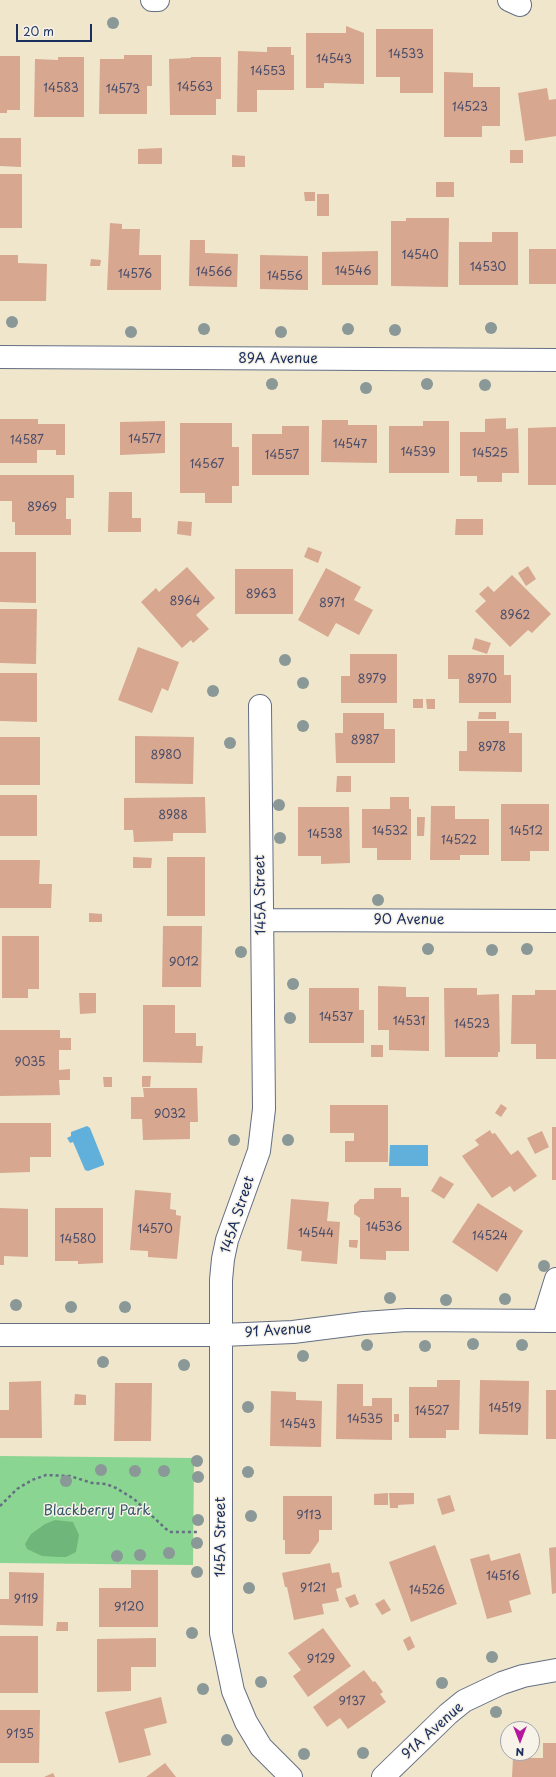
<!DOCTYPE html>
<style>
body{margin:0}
#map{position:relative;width:556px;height:1777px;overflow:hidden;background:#efe6cc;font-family:"Playpen Sans",sans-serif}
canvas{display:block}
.north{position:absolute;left:500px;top:1721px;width:40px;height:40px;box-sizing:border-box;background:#f7f3e8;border:1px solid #9fa5b1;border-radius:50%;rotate:180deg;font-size:11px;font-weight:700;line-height:16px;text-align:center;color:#1b2f5e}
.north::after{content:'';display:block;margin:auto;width:14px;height:18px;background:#b5179e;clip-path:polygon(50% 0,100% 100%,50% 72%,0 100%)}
.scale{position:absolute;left:16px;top:24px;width:76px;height:18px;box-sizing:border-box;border:2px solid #1b2f5e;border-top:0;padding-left:5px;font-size:12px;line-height:14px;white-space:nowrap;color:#1b2f5e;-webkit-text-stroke:3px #f7f3e8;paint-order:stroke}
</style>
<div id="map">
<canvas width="556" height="1777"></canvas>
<div class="north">N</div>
<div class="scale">20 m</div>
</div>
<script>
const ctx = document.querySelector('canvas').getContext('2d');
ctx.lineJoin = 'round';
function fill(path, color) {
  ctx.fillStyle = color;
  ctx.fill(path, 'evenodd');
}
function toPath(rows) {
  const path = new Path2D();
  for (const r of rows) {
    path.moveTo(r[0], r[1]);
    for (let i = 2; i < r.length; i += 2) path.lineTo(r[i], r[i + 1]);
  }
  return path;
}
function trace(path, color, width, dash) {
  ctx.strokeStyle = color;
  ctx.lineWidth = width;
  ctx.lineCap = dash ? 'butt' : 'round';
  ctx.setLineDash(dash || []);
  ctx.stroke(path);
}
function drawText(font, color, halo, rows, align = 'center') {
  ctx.font = font + ' "Playpen Sans",sans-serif';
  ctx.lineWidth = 3;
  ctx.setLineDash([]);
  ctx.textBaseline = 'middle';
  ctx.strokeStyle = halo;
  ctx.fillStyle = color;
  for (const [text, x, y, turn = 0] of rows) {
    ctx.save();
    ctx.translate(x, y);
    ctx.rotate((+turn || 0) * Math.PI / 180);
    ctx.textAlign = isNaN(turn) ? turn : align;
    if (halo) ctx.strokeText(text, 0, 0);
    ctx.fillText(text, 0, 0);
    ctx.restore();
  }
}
fill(toPath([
 [0,1456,194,1458,193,1565,0,1563]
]), '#8ad591');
fill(toPath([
 [55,1520,73,1522,79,1535,76,1552,66,1557,59,1557,42,1556,27,1549,25,1544,31,1534,45,1524]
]), '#6fb67b');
fill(toPath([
 [87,1126,90,1128,104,1163,104,1165,88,1171,85,1170,73,1142,70,1143,67,1138,71,1136,71,1132],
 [390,1145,428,1145,428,1166,389,1166]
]), '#61b0db');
fill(toPath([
 [346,26,364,33,364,84,324,83,324,88,306,88,306,33,346,33],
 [376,29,433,29,433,93,400,93,400,77,376,77],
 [267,47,291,47,291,55,294,55,294,90,257,90,257,112,237,112,238,51,267,52],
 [124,55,152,55,152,86,147,86,147,114,99,114,100,59,124,59],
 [0,56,20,56,20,110,7,110,7,113,0,113],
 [58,57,84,57,84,117,34,117,35,59,58,60],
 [191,57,221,57,221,99,216,99,216,115,170,115,169,59,191,58],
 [444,72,473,73,473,87,500,87,500,126,482,126,482,137,444,137],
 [547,88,549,100,556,99,556,136,525,141,518,93],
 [0,138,21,138,21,167,0,166],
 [162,148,162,164,138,164,138,149],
 [510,150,523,150,523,163,510,163],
 [232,155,245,156,245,167,232,167],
 [0,174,22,174,22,228,0,228],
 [436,182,454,182,454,197,436,197],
 [304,192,315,192,315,201,305,201],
 [317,194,329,194,329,216,317,216],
 [406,218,449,218,448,287,391,286,391,221,406,221],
 [110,223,122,224,122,229,140,229,139,255,161,255,161,290,107,290],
 [492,232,518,232,518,285,459,285,459,242,492,242],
 [190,240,205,240,205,253,238,254,237,287,189,286],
 [529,249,556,249,556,284,529,284],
 [378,251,378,285,322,285,322,252],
 [0,255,18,255,18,263,47,264,46,301,0,301],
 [260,255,308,256,308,290,260,289],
 [91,259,101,260,100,266,90,266],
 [506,418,506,429,518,428,519,473,502,473,502,482,477,482,477,476,460,476,460,432,485,432,485,419],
 [0,419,38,419,38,424,65,424,65,455,56,455,56,450,37,450,37,463,0,463],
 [322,420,348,420,348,425,377,425,377,463,321,462],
 [165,421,165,453,120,455,120,422],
 [423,421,449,421,449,473,389,473,389,426,423,426],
 [180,423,232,423,232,447,239,447,239,486,232,486,232,503,205,503,205,493,180,493],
 [282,426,309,426,309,475,252,475,252,434,282,434],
 [556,427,556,485,528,485,528,428],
 [0,475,74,475,74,498,66,498,66,519,71,519,71,535,15,535,15,522,12,522,12,501,0,501],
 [109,492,132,492,132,518,141,518,141,532,108,532],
 [456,519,483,519,483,535,455,535],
 [178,521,192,522,191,536,177,534],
 [308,547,322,552,318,563,304,557],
 [0,552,36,552,36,603,0,602],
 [528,566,536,579,526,586,518,573],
 [187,567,215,598,196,615,209,629,193,643,191,640,182,648,141,602,156,588,159,592],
 [326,568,361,587,354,600,373,610,359,635,336,623,328,637,298,620],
 [235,569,293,569,293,614,235,614],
 [512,575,551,614,532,633,528,630,510,647,475,611,486,601,479,594,488,586,494,592],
 [0,609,37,609,36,664,0,663],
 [475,638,491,643,487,654,472,649],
 [138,647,179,662,168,691,162,688,152,713,118,700],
 [350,654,397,654,397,703,341,703,341,676,350,676],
 [448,655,504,655,504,675,511,675,511,703,459,703,459,679,448,679],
 [0,673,37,673,37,722,0,721],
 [413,699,423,699,423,708,413,708],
 [426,699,435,699,435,709,427,709],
 [479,712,496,712,496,719,478,719],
 [343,713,384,713,384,729,395,729,395,763,336,763,335,733,343,733],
 [467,721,509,721,509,733,522,733,522,772,459,771,459,751,467,751],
 [135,736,194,737,193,784,135,783],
 [0,737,40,737,40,785,0,785],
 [337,776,351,776,351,792,336,792],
 [0,795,37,795,37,836,0,836],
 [205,797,206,833,173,833,173,841,134,842,133,830,124,830,124,798],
 [390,797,409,797,409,809,411,809,411,860,377,860,377,848,362,848,362,809,390,809],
 [501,804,549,804,549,851,530,851,530,861,501,861],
 [431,806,455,806,455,819,489,819,489,855,460,855,460,860,430,860],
 [298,807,349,807,350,863,321,864,321,856,298,856],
 [417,817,425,817,424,836,417,836],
 [133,857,152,858,151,868,133,868],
 [167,857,205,857,205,916,167,916],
 [0,860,40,860,39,884,52,884,51,908,0,908],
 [89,913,102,914,102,922,89,922],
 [163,926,202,926,201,987,162,987],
 [2,936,39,936,39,989,28,989,28,998,2,998],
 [378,986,406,987,406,997,429,997,429,1051,389,1050,389,1030,378,1030],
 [309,988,359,988,359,1010,364,1010,364,1043,309,1043],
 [444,988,477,988,477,995,499,994,500,1052,498,1052,498,1057,445,1057],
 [535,990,556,990,556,1059,536,1059,536,1044,511,1044,512,995,535,995],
 [79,993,96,993,96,1013,80,1014],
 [143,1005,175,1005,175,1033,196,1033,196,1046,203,1046,202,1063,143,1062],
 [0,1030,60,1030,60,1038,71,1038,71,1050,59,1050,59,1070,70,1069,70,1080,59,1080,60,1095,0,1096],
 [371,1045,383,1045,383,1057,371,1057],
 [142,1076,151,1076,150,1087,142,1087],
 [103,1077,112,1077,112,1087,104,1087],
 [143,1088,197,1088,198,1122,190,1122,190,1139,143,1140,142,1119,131,1119,131,1097,144,1097],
 [501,1104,507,1108,501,1117,495,1113],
 [330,1105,388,1105,388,1162,345,1162,345,1141,354,1141,354,1133,330,1133],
 [0,1123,51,1123,51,1157,30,1157,30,1172,0,1173],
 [552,1127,556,1127,556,1180,552,1180],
 [490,1130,492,1134,495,1133,511,1155,518,1150,537,1176,514,1192,510,1186,492,1198,462,1156,479,1145,475,1140],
 [542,1131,549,1147,535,1154,527,1138],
 [440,1176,454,1184,444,1199,431,1191],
 [374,1188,401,1188,401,1197,409,1197,409,1251,386,1251,386,1260,360,1259,360,1218,354,1214,354,1205,360,1199,374,1199],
 [135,1190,171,1193,170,1209,176,1210,176,1215,181,1216,177,1259,148,1257,148,1251,130,1250],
 [291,1199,329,1202,327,1221,340,1222,337,1264,301,1261,302,1251,287,1249],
 [478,1203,523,1231,497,1272,452,1242],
 [0,1208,28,1209,28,1257,4,1256,4,1265,0,1265],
 [55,1208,103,1208,103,1263,78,1264,78,1261,55,1261],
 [349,1240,358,1240,357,1248,349,1247],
 [437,1380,460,1380,459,1430,446,1430,446,1438,409,1438,409,1387,437,1387],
 [480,1380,529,1381,528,1435,479,1434],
 [41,1381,42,1438,0,1438,0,1410,9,1410,9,1382],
 [115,1383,152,1383,151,1441,114,1441],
 [337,1384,363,1384,363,1406,372,1406,372,1398,392,1398,392,1440,336,1439],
 [546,1390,556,1390,556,1439,546,1439],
 [271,1391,296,1392,296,1400,322,1401,321,1447,270,1446],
 [75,1394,86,1395,86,1405,74,1405],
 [394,1414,399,1414,399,1422,394,1422],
 [388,1493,388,1505,374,1505,374,1494],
 [389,1493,414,1493,414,1504,398,1505,398,1508,390,1508],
 [450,1495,455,1511,442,1515,437,1499],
 [283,1496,332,1496,332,1530,319,1530,319,1541,310,1554,285,1554,285,1540,283,1540],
 [435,1545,457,1604,411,1622,389,1562],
 [556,1547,556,1593,552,1594,549,1548],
 [520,1553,531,1594,509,1601,512,1612,487,1619,470,1559,489,1554,491,1561],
 [330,1563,332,1573,339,1572,342,1587,336,1589,339,1601,322,1604,324,1614,294,1620,287,1587,285,1587,282,1573],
 [131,1570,158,1570,158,1627,99,1627,99,1588,131,1588],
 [9,1572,44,1573,43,1626,0,1625,0,1599,9,1599],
 [355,1594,359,1604,350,1608,345,1598],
 [384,1599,391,1610,382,1615,375,1604],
 [57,1622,68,1622,68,1631,56,1631],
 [323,1628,351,1666,308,1697,293,1676,301,1670,288,1653],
 [0,1636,38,1636,38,1693,0,1693],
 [410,1636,415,1647,408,1651,403,1640],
 [156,1638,156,1667,131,1667,131,1691,97,1692,97,1639],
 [364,1670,373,1682,375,1681,383,1692,380,1694,386,1702,348,1729,340,1718,327,1727,313,1707],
 [161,1697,167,1723,144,1729,151,1755,119,1763,105,1712],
 [0,1710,40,1710,39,1763,0,1763],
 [543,1743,556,1743,556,1777,512,1777,513,1758,543,1758],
 [165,1763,176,1777,146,1777],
 [53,1773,55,1777,44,1777]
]), '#d7a78f');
const minor = toPath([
 [152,0,158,0],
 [509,0,520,5],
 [0,357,556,360],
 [260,706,264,1109,259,1151,227,1240,223,1259,221,1280,221,1633,233,1691,246,1722,261,1747,291,1777],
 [262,920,556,921],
 [543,1321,556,1279],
 [0,1335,222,1335,293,1332,364,1323,407,1320,556,1321],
 [383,1777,448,1714,464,1701,502,1683,523,1676,556,1670]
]);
trace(minor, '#656f84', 24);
trace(toPath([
 [0,1506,17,1489,32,1480,46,1475,70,1476,92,1483,106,1484,116,1488,134,1499,166,1529,171,1532,198,1532]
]), '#656f84', 2.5, [3, 3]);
trace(minor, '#fff', 22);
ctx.fillStyle = '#8a9897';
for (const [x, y] of [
 [113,23],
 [12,322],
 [491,328],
 [204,329],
 [348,329],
 [395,330],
 [131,332],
 [281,332],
 [272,384],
 [427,384],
 [485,385],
 [366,388],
 [285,660],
 [303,683],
 [213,691],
 [303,726],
 [230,743],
 [279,805],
 [280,838],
 [378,900],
 [428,949],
 [527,949],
 [492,950],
 [241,952],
 [293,984],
 [290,1018],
 [234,1140],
 [288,1140],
 [544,1266],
 [390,1298],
 [505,1299],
 [446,1300],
 [16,1305],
 [71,1307],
 [125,1307],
 [473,1344],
 [367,1345],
 [522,1345],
 [425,1346],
 [303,1356],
 [103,1362],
 [184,1365],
 [248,1407],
 [197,1461],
 [101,1470],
 [135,1471],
 [164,1471],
 [248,1472],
 [198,1477],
 [66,1481],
 [251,1516],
 [198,1520],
 [197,1543],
 [169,1553],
 [140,1555],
 [117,1556],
 [197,1572],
 [249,1588],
 [192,1633],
 [492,1657],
 [261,1682],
 [442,1683],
 [203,1689],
 [496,1712],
 [227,1740],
 [363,1753],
 [304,1754]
]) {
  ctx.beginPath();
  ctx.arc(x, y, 6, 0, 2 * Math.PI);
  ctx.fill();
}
drawText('12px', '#4a4d6a', null, [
 ["14533",406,55],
 ["14543",334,60],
 ["14553",268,72],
 ["14563",195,88],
 ["14583",61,89],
 ["14573",123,90],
 ["14523",470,108],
 ["14540",420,256],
 ["14530",488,268],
 ["14546",353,272],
 ["14566",214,273],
 ["14576",135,275],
 ["14556",285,277],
 ["14577",145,440],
 ["14587",27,441],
 ["14547",350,445],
 ["14539",418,453],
 ["14525",490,454],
 ["14557",282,456],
 ["14567",207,465],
 ["8969",42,508],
 ["8963",261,595],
 ["8964",185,602],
 ["8971",332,604],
 ["8962",515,616],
 ["8979",372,680],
 ["8970",482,680],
 ["8987",365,741],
 ["8978",492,748],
 ["8980",166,756],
 ["8988",173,816],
 ["14532",390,832],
 ["14512",526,832],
 ["14538",325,835],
 ["14522",459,841],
 ["9012",184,963],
 ["14537",336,1018],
 ["14531",409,1022],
 ["14523",472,1025],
 ["9035",30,1063],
 ["9032",170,1115],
 ["14536",384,1228],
 ["14570",155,1230],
 ["14544",316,1234],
 ["14524",490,1237],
 ["14580",78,1240],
 ["14519",505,1409],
 ["14527",432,1412],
 ["14535",365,1420],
 ["14543",298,1425],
 ["9113",309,1516],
 ["14516",503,1577],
 ["9121",313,1589],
 ["14526",427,1591],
 ["9119",26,1600],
 ["9120",129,1608],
 ["9129",321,1660],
 ["9137",352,1702],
 ["9135",20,1735]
]);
drawText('14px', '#1b2f5e', '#f7f3e8', [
 ["89A Avenue",278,359],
 ["145A Street",261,895,-91],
 ["90 Avenue",409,920],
 ["145A Street",238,1215,-72],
 ["91 Avenue",278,1331,-4],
 ["145A Street",221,1537,-90],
 ["91A Avenue",433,1731,-42]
]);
drawText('14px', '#37586b', '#f7f3e8', [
 ["Blackberry Park",97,1511]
]);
</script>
